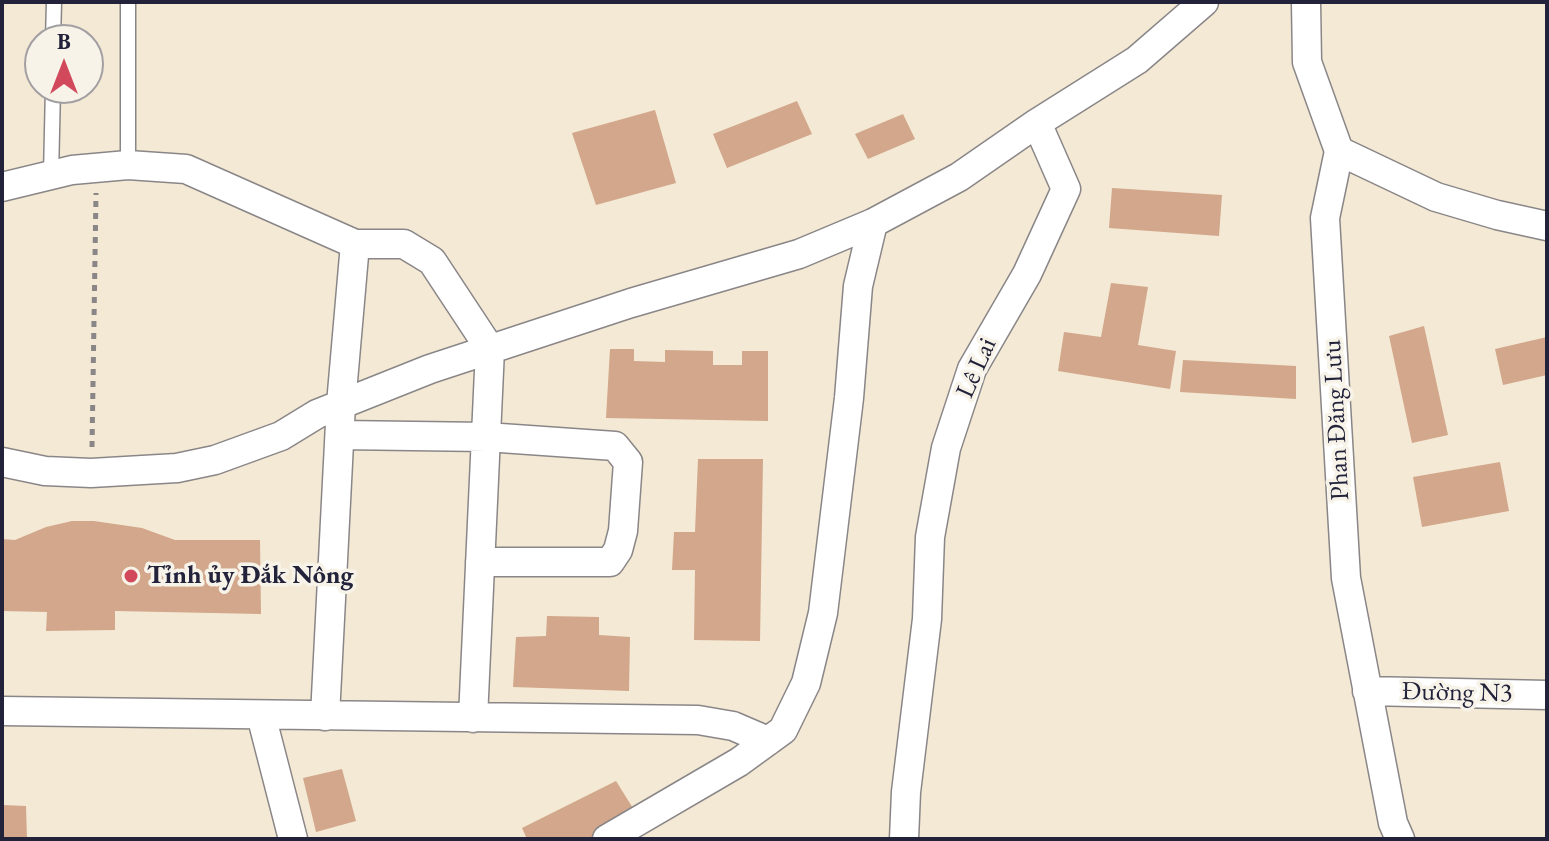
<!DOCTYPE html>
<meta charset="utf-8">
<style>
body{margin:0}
#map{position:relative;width:1549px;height:841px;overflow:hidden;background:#f3e9d4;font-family:"EB Garamond",serif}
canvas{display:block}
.frame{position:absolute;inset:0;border:4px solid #22223b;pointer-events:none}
.north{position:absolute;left:24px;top:24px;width:80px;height:80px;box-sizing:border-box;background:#f7f3e8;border:2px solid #a29fa3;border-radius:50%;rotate:0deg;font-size:22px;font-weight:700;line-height:32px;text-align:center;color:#22223b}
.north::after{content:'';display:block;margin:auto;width:28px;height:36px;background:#d1495b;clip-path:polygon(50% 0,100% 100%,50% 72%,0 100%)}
</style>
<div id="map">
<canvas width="1549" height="841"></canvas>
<div class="frame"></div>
<div class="north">B</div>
</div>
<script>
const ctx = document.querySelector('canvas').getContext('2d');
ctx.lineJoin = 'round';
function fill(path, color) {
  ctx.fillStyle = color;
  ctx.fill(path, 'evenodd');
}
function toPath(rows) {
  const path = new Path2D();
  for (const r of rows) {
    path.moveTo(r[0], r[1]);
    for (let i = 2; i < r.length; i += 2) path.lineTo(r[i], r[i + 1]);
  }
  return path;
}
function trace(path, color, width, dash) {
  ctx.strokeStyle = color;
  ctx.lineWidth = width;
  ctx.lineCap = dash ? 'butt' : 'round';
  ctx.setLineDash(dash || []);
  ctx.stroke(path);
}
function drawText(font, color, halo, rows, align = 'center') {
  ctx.font = font + ' "EB Garamond",serif';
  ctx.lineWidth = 7;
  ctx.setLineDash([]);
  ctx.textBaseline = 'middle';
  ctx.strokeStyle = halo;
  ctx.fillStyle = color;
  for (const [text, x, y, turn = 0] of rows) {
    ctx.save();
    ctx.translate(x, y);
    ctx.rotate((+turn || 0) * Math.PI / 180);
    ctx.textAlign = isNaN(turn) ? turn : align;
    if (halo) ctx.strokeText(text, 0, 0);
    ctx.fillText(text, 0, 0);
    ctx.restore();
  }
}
fill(toPath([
 [797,101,812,134,727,168,713,134],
 [655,110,676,183,596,205,572,133],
 [903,114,915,139,868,159,855,134],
 [1112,188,1222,195,1219,236,1109,228],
 [1111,283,1148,287,1138,345,1176,351,1170,389,1058,371,1064,332,1101,337],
 [1424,326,1448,435,1412,443,1389,336],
 [1547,337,1547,375,1503,385,1495,349],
 [610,349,634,349,634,361,665,362,665,350,713,351,713,365,742,365,742,351,768,351,768,421,606,418],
 [1183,360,1296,366,1296,399,1180,392],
 [698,459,763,459,760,641,694,640,695,570,672,570,674,532,695,532],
 [1500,462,1509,511,1422,527,1413,477],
 [72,521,94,521,142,528,175,540,260,540,261,614,115,611,115,630,46,631,47,612,2,611,2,539,15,540,46,527],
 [547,616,599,617,599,635,630,637,629,691,513,687,516,637,546,636],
 [342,769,356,821,316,832,303,778],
 [616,781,636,813,588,839,527,839,522,828],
 [2,805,26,806,27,839,2,839]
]), '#d2a78b');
const lane = toPath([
 [53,40,54,2],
 [128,165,128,2],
 [51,175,53,88]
]);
const street = toPath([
 [1306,2,1307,62,1339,151,1325,218,1346,578,1393,823,1400,839],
 [1339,151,1436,197,1497,215,1547,226],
 [2,187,72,170,128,165,186,169,355,244,404,244,432,261,490,349,473,718],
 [340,435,486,437,615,446,628,462,623,531,618,550,610,562,480,562],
 [2,462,45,471,91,473,177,468,215,460,281,436,317,414,430,369,631,303,799,254,873,223,959,177,1037,123],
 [1367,691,1547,695],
 [2,711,698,720,733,726,768,741],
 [261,715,293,839],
 [325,716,341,404,355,244],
 [607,839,739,762,783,730,806,683,823,613,849,398,858,286,873,223],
 [904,839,906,792,927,619,930,537,946,448,972,369,1027,274,1066,189,1037,123,1137,60,1204,2]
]);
trace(lane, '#8a8688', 17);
trace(street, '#8a8688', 31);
trace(toPath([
 [92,447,96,193]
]), '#8a8688', 5, [6, 6]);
trace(lane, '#fff', 14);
trace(street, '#fff', 28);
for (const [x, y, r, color] of [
 [131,576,8,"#d1495b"]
]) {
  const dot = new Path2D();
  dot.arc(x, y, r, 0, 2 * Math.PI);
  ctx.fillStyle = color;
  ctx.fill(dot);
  trace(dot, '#f7f3e8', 3);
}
drawText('26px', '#22223b', '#f7f3e8', [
 ["Lê Lai",977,368,-66],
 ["Phan Đăng Lưu",1337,420,-93],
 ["Đường N3",1457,693,1]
]);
drawText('bold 26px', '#22223b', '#f7f3e8', [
 ["Tỉnh ủy Đắk Nông",147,576]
], 'left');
</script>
